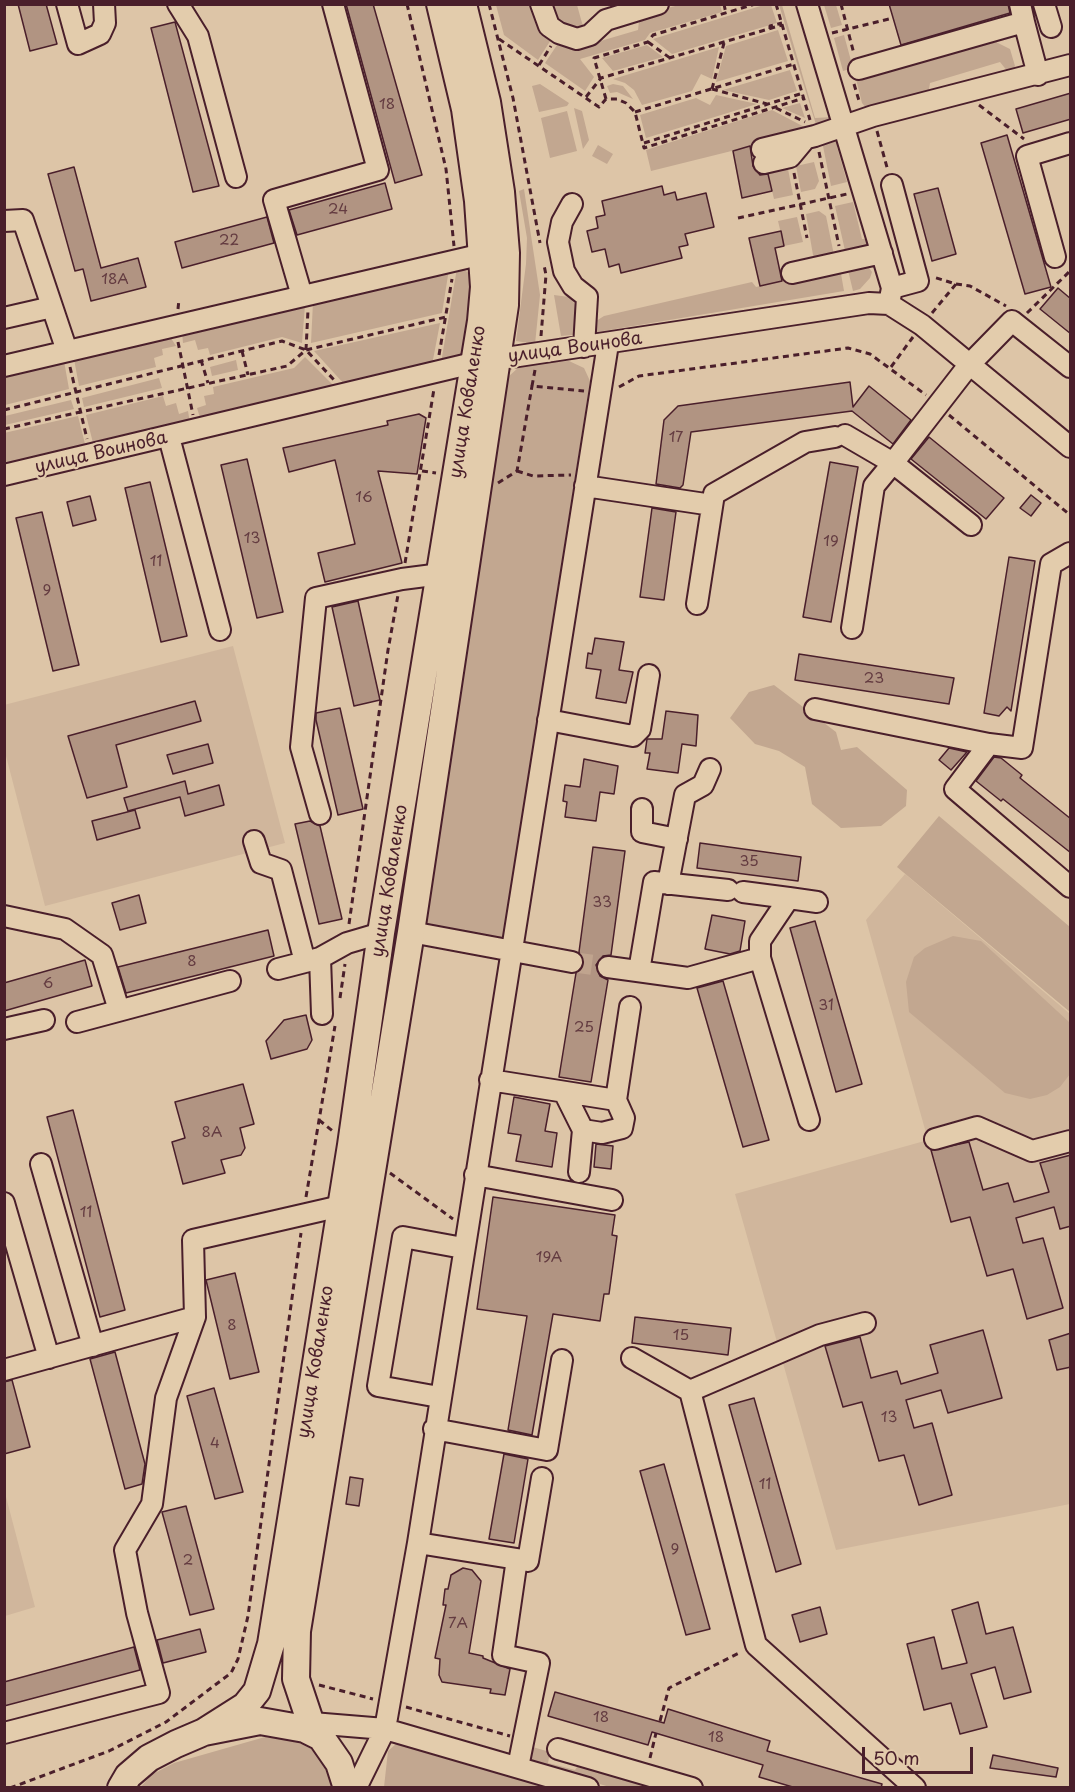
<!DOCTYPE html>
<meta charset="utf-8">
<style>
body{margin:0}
#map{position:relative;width:1075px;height:1792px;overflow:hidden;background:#ddc5a7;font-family:"Playpen Sans",sans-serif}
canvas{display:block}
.frame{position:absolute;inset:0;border:6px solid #4a1f2b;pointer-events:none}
.scale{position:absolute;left:862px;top:1747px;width:111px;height:27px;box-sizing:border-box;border:3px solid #4a1f2b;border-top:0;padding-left:8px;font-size:18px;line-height:21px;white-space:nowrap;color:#4a1f2b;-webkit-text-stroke:4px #e3ccac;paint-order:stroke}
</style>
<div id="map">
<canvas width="1075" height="1792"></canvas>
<div class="frame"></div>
<div class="scale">50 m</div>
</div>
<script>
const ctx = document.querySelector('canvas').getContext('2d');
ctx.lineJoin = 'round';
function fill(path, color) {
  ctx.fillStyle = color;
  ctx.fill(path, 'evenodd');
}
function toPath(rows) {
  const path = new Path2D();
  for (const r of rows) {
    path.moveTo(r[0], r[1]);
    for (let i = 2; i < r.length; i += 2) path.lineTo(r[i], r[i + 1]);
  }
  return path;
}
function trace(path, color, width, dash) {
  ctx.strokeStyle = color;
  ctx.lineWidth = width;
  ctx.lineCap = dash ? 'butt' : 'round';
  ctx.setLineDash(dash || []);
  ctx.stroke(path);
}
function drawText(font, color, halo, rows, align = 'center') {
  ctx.font = font + ' "Playpen Sans",sans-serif';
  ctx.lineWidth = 4.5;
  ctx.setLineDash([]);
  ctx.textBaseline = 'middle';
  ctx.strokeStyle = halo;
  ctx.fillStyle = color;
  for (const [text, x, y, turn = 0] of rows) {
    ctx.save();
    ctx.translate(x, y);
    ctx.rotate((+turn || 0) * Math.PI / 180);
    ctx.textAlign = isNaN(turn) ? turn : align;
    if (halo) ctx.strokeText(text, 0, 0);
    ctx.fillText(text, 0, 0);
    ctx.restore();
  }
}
fill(toPath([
 [233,646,285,843,45,906,5,752,4,705],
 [905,874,1070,1014,1070,1504,836,1550,735,1194,928,1140,866,920],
 [5,1493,35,1607,5,1616,4,1616]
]), '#d0b69c');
fill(toPath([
 [767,4,771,5,777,23,672,54,653,39],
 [496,5,537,5,554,35,538,60,504,35],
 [546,5,577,5,584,30,564,31],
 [679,5,720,5,722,12,650,33,645,40,580,59,594,77,585,91,545,63,561,39,580,47,638,30,639,21,645,14],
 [779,5,782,5,815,118,833,117,834,122,818,131],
 [824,5,836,5,842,25,831,28],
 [778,30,788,61,716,82,726,46],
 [844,35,853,68,843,71,834,38],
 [996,42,1010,49,1015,66,1013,70,1008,72,1000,62,930,83,928,95,868,110,862,103,856,79],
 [647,45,663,57,613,71,602,58],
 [719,47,712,79,701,74,692,91,642,105,634,90,625,83,613,79],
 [790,70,797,91,769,100,723,90],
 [540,84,569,103,567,106,539,112,532,86],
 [613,84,623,86,633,99,617,92,610,93,607,86],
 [716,95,757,104,646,138,640,115,696,98,710,105],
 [800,103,805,118,782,108],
 [574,108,582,111,589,140,583,149],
 [772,110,812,131,651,171,646,150],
 [567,111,577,151,550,158,541,118],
 [837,138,843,142,837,147,847,182,831,186,822,141],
 [598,145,613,154,607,164,592,156],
 [814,162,819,181,815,189,801,192,796,166],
 [788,169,793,195,774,199,768,174],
 [524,189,540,295,535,344,516,341,526,264,527,238,519,191],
 [853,202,862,239,868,239,870,245,869,248,846,255,835,206],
 [819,211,826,216,835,260,816,259,813,255,806,214],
 [797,217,803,242,784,246,778,221],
 [867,265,872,272,870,278,860,289,853,291,847,266],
 [457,268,463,269,473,276,466,349,456,359,441,363],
 [840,268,844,291,591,333,593,323,604,316,752,282,756,287],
 [449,269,442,313,311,343,313,302],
 [554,295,569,297,575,304,582,334,561,336],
 [305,305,302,343,282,337,210,355,208,348,198,350,195,340,183,343,182,332],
 [440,323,432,365,345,385,314,351],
 [169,335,176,346,162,349,163,355,154,358,156,367,79,386,74,359],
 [305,357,336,388,201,421,197,408,206,405,204,396,214,394,213,387,294,368],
 [236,360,238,370,212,376,210,367],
 [64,361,69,389,5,405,4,375],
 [569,361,584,368,590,381,503,939,498,941,427,929,424,925,508,377,519,367,531,363],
 [159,378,162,388,84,407,82,398],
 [163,396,166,406,176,403,179,414,188,411,190,423,94,447,86,415],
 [71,400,74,409,5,425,5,416],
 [78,416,86,448,5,468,4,433],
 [774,685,836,732,841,750,857,747,907,790,906,806,881,826,841,828,812,804,805,767,779,751,755,744,730,718,749,692],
 [939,816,1070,927,1070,1012,897,867],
 [953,936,981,941,1069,1022,1070,1074,1060,1087,1047,1095,1030,1099,1005,1093,909,1012,906,982,914,957,925,948],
 [265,1737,300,1742,310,1748,321,1759,333,1787,140,1788,151,1775,174,1763],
 [396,1744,544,1787,384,1787,388,1751],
 [529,1746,550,1752,548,1763,575,1770,577,1767,591,1766,670,1787,610,1787,533,1765,529,1761]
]), '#c2a790');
const building = toPath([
 [18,4,46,4,57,44,30,51,18,4],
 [346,4,373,4,422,175,395,183,346,4],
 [889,4,1008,4,1010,13,901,45,889,4],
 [175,22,219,186,193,192,151,28,175,22],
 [1071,93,1071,119,1023,133,1016,109,1071,93],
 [1007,135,1051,287,1025,294,981,143,1007,135],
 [750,146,753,166,760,175,768,174,772,191,742,198,733,151,750,146],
 [74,167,101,268,138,258,146,287,91,301,83,269,75,271,48,174,74,167],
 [385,183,392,209,297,235,289,210,385,183],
 [662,186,664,195,675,192,677,200,706,193,714,227,685,234,688,245,679,247,682,258,621,273,619,264,609,267,605,249,592,252,587,231,598,228,596,217,605,215,602,201,662,186],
 [938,188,956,254,932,261,914,194,938,188],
 [267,217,274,243,182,268,175,242,267,217],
 [781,231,784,246,775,248,782,281,760,286,749,238,781,231],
 [1058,288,1071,299,1071,334,1040,309,1058,288],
 [850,382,853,407,869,386,911,420,893,444,852,411,691,432,683,485,680,488,656,484,664,420,678,406,850,382],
 [419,414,426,418,417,474,378,471,402,563,325,582,318,553,355,544,335,460,289,472,283,448,388,425,387,421,419,414],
 [929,437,1004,498,986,519,911,459,929,437],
 [247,459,283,612,257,618,221,465,247,459],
 [830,462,858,467,831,622,803,617,830,462],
 [150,482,187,636,161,642,125,488,150,482],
 [1031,495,1041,503,1031,516,1020,508,1031,495],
 [90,496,96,520,73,526,67,502,90,496],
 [652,508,676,512,664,600,640,597,652,508],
 [42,512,79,665,53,671,16,518,42,512],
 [1009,557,1035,561,1011,711,1007,707,999,716,984,713,1009,557],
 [358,601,380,700,354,706,332,607,358,601],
 [595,638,624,642,619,670,633,672,626,703,596,698,601,670,586,668,588,653,592,654,595,638],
 [799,654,954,678,949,704,795,680,799,654],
 [195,701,201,721,116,745,127,787,87,798,68,736,195,701],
 [340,708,363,809,338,815,316,720,316,713,340,708],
 [666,711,698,715,696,746,682,744,678,773,647,769,650,753,645,753,647,739,662,739,666,711],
 [208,744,213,763,173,774,167,755,208,744],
 [949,748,967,752,951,770,939,760,949,748],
 [994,757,1001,758,1022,775,1020,778,1071,819,1071,853,1003,799,1001,801,976,781,994,757],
 [584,759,618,766,614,794,600,792,596,821,565,817,567,802,563,801,565,785,580,787,584,759],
 [185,781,188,794,219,785,224,805,185,816,180,797,128,811,124,798,185,781],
 [135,810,140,828,97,840,92,821,135,810],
 [310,821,320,826,342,919,319,924,295,824,310,821],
 [700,843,801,857,798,881,697,868,700,843],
 [593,847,625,851,611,955,603,956,596,965,600,976,608,980,591,1082,559,1077,576,973,584,964,579,952,593,847],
 [139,895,146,923,120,930,112,903,139,895],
 [712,915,745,921,740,951,730,954,705,949,712,915],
 [815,921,862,1084,836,1092,790,928,815,921],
 [268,930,274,956,126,993,118,967,268,930],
 [85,960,92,986,4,1011,4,983,85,960],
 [723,981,769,1140,743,1147,697,988,723,981],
 [306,1015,312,1040,307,1049,271,1059,266,1041,284,1020,306,1015],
 [243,1084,254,1124,240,1128,245,1148,241,1155,221,1160,225,1173,183,1184,172,1142,185,1138,175,1102,243,1084],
 [514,1097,550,1104,545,1131,557,1133,552,1167,516,1161,521,1135,508,1133,514,1097],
 [73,1110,125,1310,100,1317,47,1117,73,1110],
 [969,1142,983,1190,1008,1183,1014,1202,1049,1192,1040,1163,1071,1155,1071,1226,1060,1229,1054,1207,1016,1218,1023,1243,1043,1238,1063,1308,1027,1319,1013,1269,987,1276,970,1217,951,1222,931,1150,969,1142],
 [596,1144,613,1146,611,1169,594,1167,596,1144],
 [493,1197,615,1215,612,1235,617,1236,609,1294,604,1294,600,1321,553,1314,532,1435,508,1430,527,1316,477,1309,493,1197],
 [235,1273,259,1372,230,1379,206,1280,235,1273],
 [635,1317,731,1328,728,1355,632,1343,635,1317],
 [983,1330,1002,1398,948,1413,941,1390,906,1400,914,1428,932,1423,952,1495,919,1505,904,1455,879,1461,862,1402,843,1407,825,1346,860,1337,871,1378,897,1371,901,1384,938,1373,930,1345,983,1330],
 [1071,1333,1071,1367,1057,1370,1049,1340,1071,1333],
 [115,1352,145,1464,142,1484,125,1489,90,1359,115,1352],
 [12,1380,30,1447,4,1454,4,1382,12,1380],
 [214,1388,243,1492,215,1499,187,1396,214,1388],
 [754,1398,801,1564,776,1572,729,1405,754,1398],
 [504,1454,528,1459,514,1543,489,1539,504,1454],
 [664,1464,710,1629,686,1635,640,1471,664,1464],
 [350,1477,363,1479,359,1506,346,1504,350,1477],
 [186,1506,214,1609,190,1615,162,1512,186,1506],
 [463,1568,472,1570,481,1581,469,1653,483,1656,483,1658,510,1669,505,1695,490,1693,491,1689,442,1682,439,1675,440,1659,435,1658,446,1605,443,1605,445,1589,448,1589,451,1575,463,1568],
 [978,1602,986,1634,1013,1627,1031,1692,1004,1699,995,1667,971,1674,987,1727,960,1734,951,1703,924,1710,907,1644,934,1637,942,1669,967,1663,952,1610,978,1602],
 [820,1607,827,1634,800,1642,792,1615,820,1607],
 [200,1629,206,1652,163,1663,157,1640,200,1629],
 [134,1647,140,1670,4,1706,4,1682,134,1647],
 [555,1692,664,1723,668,1709,770,1741,767,1751,882,1784,881,1788,796,1788,759,1777,763,1765,652,1732,648,1745,548,1716,555,1692],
 [993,1755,1058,1768,1056,1777,990,1768,993,1755]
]);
fill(building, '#b19482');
trace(building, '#4a1f2b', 1.5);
trace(toPath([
 [572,962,608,967]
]), '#c0a48e', 20, [20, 10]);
const minor = toPath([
 [67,4,78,44,100,34,105,23,104,4],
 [178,4,198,36,236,177],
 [541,4,549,26,559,33,577,39,590,35,606,20,658,4],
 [807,4,892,288,889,304],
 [1020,4,1024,22],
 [1044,4,1051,27],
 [859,69,1024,22,1038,75],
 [762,149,815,136,873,116,1070,65],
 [764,163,790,157,805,139],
 [572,204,562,222,558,242,564,271,573,286,587,297,584,347],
 [4,221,23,220,67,351],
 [1055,257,1027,156,1070,143],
 [792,273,882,253],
 [892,288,918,281,892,185],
 [302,296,274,200,378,170,333,4],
 [4,318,52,307],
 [499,359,869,303,889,304,922,325,1070,447],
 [4,366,483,254],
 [845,435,893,463,874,486,852,628],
 [169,437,220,630],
 [4,475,473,363],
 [585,486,712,505],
 [971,525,893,463,969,365,1012,321,1070,367],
 [1070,553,1051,564,1022,748,989,744,955,789,1070,887],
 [697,604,714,494,805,442,835,437],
 [815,709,989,744],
 [548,720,633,736,640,729,649,675],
 [642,809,642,832,677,839],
 [320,814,301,747,316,598,402,579,441,574],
 [254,841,261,863,281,870,305,962,320,958,347,943,381,933],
 [668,884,685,795,703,785,710,769],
 [743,892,789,898,760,941,760,958],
 [789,898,817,902],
 [4,916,65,929,102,955,119,1010],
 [411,932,572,962],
 [320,958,322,1014],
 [608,967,688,978,760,958,809,1120],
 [278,969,305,962],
 [639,971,654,882,728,890],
 [77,1022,230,981],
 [4,1029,44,1020],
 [490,1080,616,1100,630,1007],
 [564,1092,583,1130,579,1172],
 [583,1130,602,1133,622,1128,624,1118,616,1100],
 [935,1139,977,1127,1032,1151,1070,1141],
 [41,1164,93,1346],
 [475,1175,612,1200],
 [4,1203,49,1358],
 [632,1358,690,1391,756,1645,915,1788],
 [4,1370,195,1317,193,1240,341,1206],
 [690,1391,820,1335,865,1323],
 [439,1397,378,1386,403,1237,463,1248],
 [434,1429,547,1450,562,1360],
 [418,1543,517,1559,503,1655,539,1663,518,1767],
 [517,1559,528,1561,542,1478],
 [300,1722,385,1729,588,1788],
 [4,1733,159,1693,137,1613,125,1550,152,1504,166,1398,195,1317],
 [558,1749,692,1788],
 [356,1788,385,1729,418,1543,608,344]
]);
const major = toPath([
 [204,1732,245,1706,257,1691,271,1644,351,1145,381,933,481,321,484,287,478,201,465,109,440,4],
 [321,1737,310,1721,296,1679,297,1631,411,932,505,305,506,253,501,192,487,102,463,4],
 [121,1788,128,1776,149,1758,176,1744,204,1732,260,1721,305,1729,321,1737,339,1763,347,1788]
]);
trace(minor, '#4a1f2b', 24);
trace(major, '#4a1f2b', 30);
trace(toPath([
 [407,4,446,169,454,246],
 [489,4,513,98,540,243],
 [724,4,726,14],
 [776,4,810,120],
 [841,4,854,54],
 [770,29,770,26,782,23],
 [832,33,893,18],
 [499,39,599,107,606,99,617,99,626,103,635,112,644,148,804,98],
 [648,42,670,58],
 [539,65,551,46],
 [854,84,860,104],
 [712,89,767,104],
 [712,89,724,43],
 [586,97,601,78,782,25],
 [606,99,594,58,648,42,653,35,755,4],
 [979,105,1024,139],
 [776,108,805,122],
 [635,112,794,64],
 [877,131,888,171],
 [644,143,803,93],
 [819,152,839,246],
 [794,173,807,238],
 [738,218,847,194],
 [956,284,970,286,1006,306],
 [178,309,179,299],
 [932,313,956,284,933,277],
 [1027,313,1070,271],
 [541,336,546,275,544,265],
 [178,342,193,415],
 [306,350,308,310],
 [242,351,248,375],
 [439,355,452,279],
 [201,360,208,383],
 [70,367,87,439],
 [891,367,913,337],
 [535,370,532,386,584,391],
 [619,387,639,376,848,348,870,354,926,395],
 [4,410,282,341,306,350,335,381],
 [949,415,1070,515],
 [4,429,287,366,306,350,446,317],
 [422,471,436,473],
 [517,471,533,476,571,475],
 [498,483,517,471,532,386],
 [405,563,434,389],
 [349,924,388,650,398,595],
 [340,998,345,964],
 [319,1120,334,1132],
 [390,1173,453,1219],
 [306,1197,335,1026],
 [319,1685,373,1699],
 [406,1707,510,1736],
 [660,1721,669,1688,741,1652],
 [650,1758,656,1733],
 [10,1788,109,1751,166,1722,231,1673,238,1659,248,1616,301,1233]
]), '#4a1f2b', 3, [6, 4.5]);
trace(minor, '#e3ccac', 20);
trace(major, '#e3ccac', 26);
drawText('15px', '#643c41', null, [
 ["18",387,105],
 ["24",338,210],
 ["22",229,241],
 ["18А",115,280],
 ["17",676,438],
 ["16",364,498],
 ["13",252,539],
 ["19",831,542],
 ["11",156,562],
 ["9",47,591],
 ["23",874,679],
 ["35",749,862],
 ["33",602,903],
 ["8",192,962],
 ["6",48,984],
 ["31",826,1006],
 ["25",584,1028],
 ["8А",212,1133],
 ["11",86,1213],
 ["19А",549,1258],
 ["8",232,1326],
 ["15",681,1336],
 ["13",889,1418],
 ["4",215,1444],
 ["11",765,1485],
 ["9",675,1550],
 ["2",188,1561],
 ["7А",458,1624],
 ["18",601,1718],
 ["18",716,1738]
]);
drawText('18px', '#4a1f2b', '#e3ccac', [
 ["улица Воинова",575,348,-8],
 ["улица Коваленко",468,402,-81],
 ["улица Воинова",101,453,-13],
 ["улица Коваленко",390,881,-81],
 ["улица Коваленко",316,1362,-81]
]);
</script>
